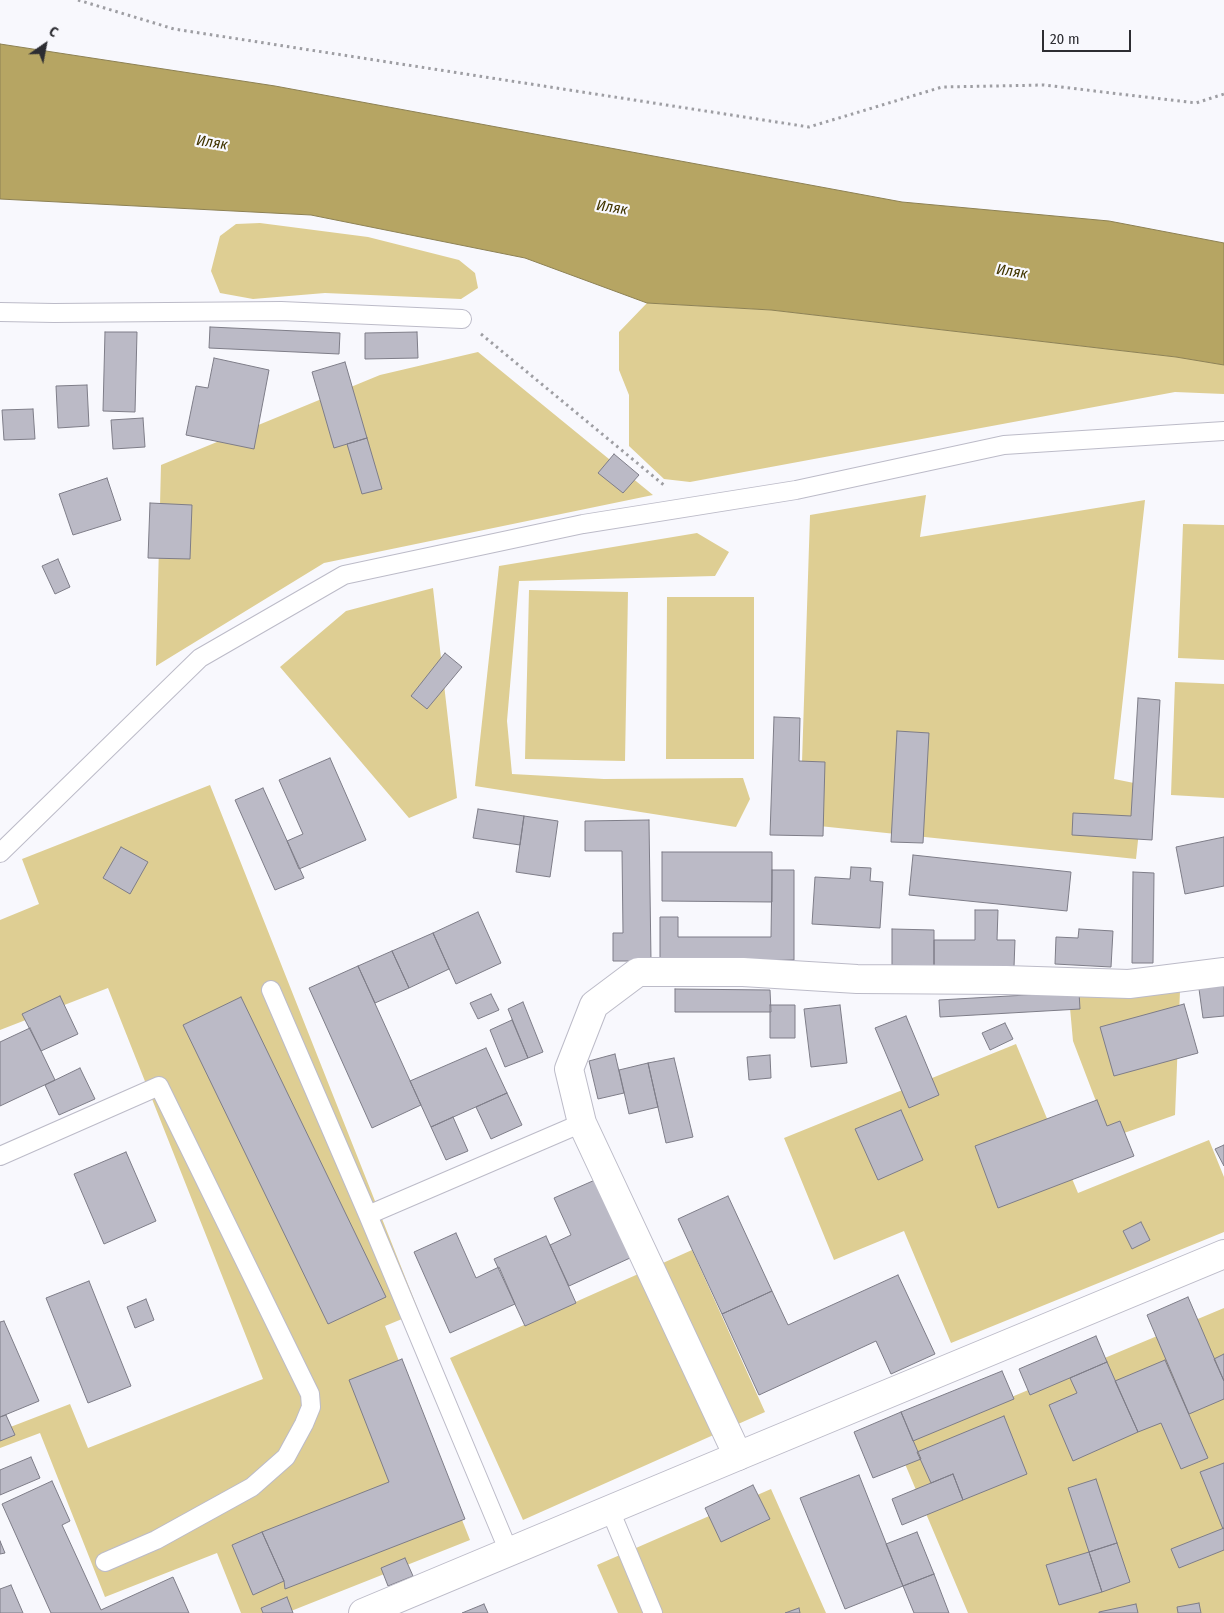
<!DOCTYPE html>
<meta charset="utf-8">
<style>
body{margin:0}
#map{position:relative;width:1224px;height:1613px;overflow:hidden;background:#f8f8fd;font-family:"Fira Sans Condensed",sans-serif}
canvas{display:block}
.north{position:absolute;left:20px;top:20px;width:50px;height:50px;-webkit-text-stroke:4px #f8f8fd;paint-order:stroke;rotate:33deg;font-size:14px;font-weight:700;line-height:20px;text-align:center;color:#2d2d32}
.north::after{content:'';display:block;margin:auto;width:18px;height:22px;background:#2d2d32;clip-path:polygon(50% 0,100% 100%,50% 72%,0 100%)}
.scale{position:absolute;left:1042px;top:30px;width:89px;height:22px;box-sizing:border-box;border:2px solid #2d2d32;border-top:0;padding-left:6px;font-size:15px;line-height:18px;white-space:nowrap;color:#2d2d32;-webkit-text-stroke:4px #f8f8fd;paint-order:stroke}
</style>
<div id="map">
<canvas width="1224" height="1613"></canvas>
<div class="north">С</div>
<div class="scale">20 m</div>
</div>
<script>
const ctx = document.querySelector('canvas').getContext('2d');
ctx.lineJoin = 'round';
function fill(path, color) {
  ctx.fillStyle = color;
  ctx.fill(path, 'evenodd');
}
function toPath(rows) {
  const path = new Path2D();
  for (const r of rows) {
    path.moveTo(r[0], r[1]);
    for (let i = 2; i < r.length; i += 2) path.lineTo(r[i], r[i + 1]);
  }
  return path;
}
function trace(path, color, width, dash) {
  ctx.strokeStyle = color;
  ctx.lineWidth = width;
  ctx.lineCap = dash ? 'butt' : 'round';
  ctx.setLineDash(dash || []);
  ctx.stroke(path);
}
function drawText(font, color, halo, rows, align = 'center') {
  ctx.font = font + ' "Fira Sans Condensed",sans-serif';
  ctx.lineWidth = 4.5;
  ctx.setLineDash([]);
  ctx.textBaseline = 'middle';
  ctx.strokeStyle = halo;
  ctx.fillStyle = color;
  for (const [text, x, y, turn = 0] of rows) {
    ctx.save();
    ctx.translate(x, y);
    ctx.rotate((+turn || 0) * Math.PI / 180);
    ctx.textAlign = isNaN(turn) ? turn : align;
    if (halo) ctx.strokeText(text, 0, 0);
    ctx.fillText(text, 0, 0);
    ctx.restore();
  }
}
fill(toPath([
 [260,223,368,237,459,260,475,273,478,288,461,299,325,293,253,299,220,293,211,271,220,236,236,224],
 [647,303,771,310,1176,357,1224,365,1224,394,1175,392,690,482,664,479,629,446,629,395,619,370,619,332],
 [478,352,653,495,324,563,156,666,161,465,380,375],
 [926,495,920,537,1145,500,1114,779,1144,785,1136,859,800,824,810,515],
 [1183,524,1224,525,1224,660,1178,658],
 [697,533,729,552,715,576,519,581,507,721,512,774,604,779,743,778,750,799,736,827,475,786,499,566],
 [433,588,457,798,409,818,280,667,346,611],
 [529,590,628,592,625,761,525,759],
 [667,597,754,597,754,759,666,759],
 [1175,682,1224,684,1224,798,1171,795],
 [210,785,419,1312,385,1326,470,1540,286,1613,241,1613,217,1553,105,1597,40,1433,0,1448,0,1431,70,1404,88,1448,263,1379,108,988,0,1030,0,920,39,904,22,859],
 [1181,966,1175,1115,1110,1138,1073,1041,1067,975],
 [1016,1044,1078,1193,1209,1140,1224,1177,1224,1232,951,1343,904,1231,834,1260,784,1138],
 [692,1250,765,1412,523,1520,450,1358],
 [1224,1308,1224,1613,968,1613,897,1445],
 [771,1489,826,1613,618,1613,597,1565]
]), '#dece93');
const water = toPath([
 [0,44,275,86,902,202,1109,221,1224,243,1224,365,1176,357,771,310,647,303,525,258,311,215,0,199,0,44]
]);
fill(water, '#b6a563');
trace(water, '#8d8154', 1);
const building = toPath([
 [210,327,340,333,339,354,209,348,210,327],
 [105,332,137,332,135,412,103,411,105,332],
 [417,332,418,358,365,359,365,333,417,332],
 [214,358,269,370,254,449,186,435,196,386,208,388,214,358],
 [345,362,367,438,334,448,312,372,345,362],
 [87,385,89,426,58,428,56,386,87,385],
 [33,409,35,439,4,440,2,410,33,409],
 [143,418,145,447,113,449,111,420,143,418],
 [367,438,382,489,362,494,347,444,367,438],
 [614,454,639,475,623,493,598,473,614,454],
 [107,478,121,520,73,535,59,494,107,478],
 [150,503,192,505,190,559,148,558,150,503],
 [58,559,70,587,55,594,42,566,58,559],
 [445,653,462,667,427,709,411,696,445,653],
 [1138,698,1160,700,1152,840,1072,835,1073,813,1131,816,1138,698],
 [774,717,800,718,799,761,825,762,823,836,770,835,774,717],
 [897,731,929,733,923,843,891,842,897,731],
 [330,758,366,840,299,869,287,841,303,834,279,780,330,758],
 [263,788,304,878,275,890,235,800,263,788],
 [478,809,524,816,520,845,473,838,478,809],
 [524,816,558,821,550,877,516,872,524,816],
 [649,820,651,961,613,961,613,933,623,933,622,851,585,851,585,821,649,820],
 [1224,837,1224,886,1185,894,1176,847,1224,837],
 [121,847,148,862,130,894,103,878,121,847],
 [662,852,772,852,772,902,662,901,662,852],
 [913,855,1071,872,1067,911,909,895,913,855],
 [851,867,871,868,870,881,883,882,880,928,812,924,815,877,850,879,851,867],
 [772,870,794,870,794,960,660,959,660,917,678,917,678,937,771,937,772,870],
 [1133,872,1154,873,1153,963,1132,963,1133,872],
 [975,910,998,910,997,940,1015,940,1014,967,934,966,934,940,975,940,975,910],
 [478,912,501,963,456,984,433,933,478,912],
 [892,929,934,930,934,966,892,965,892,929],
 [1079,929,1113,931,1111,967,1055,964,1056,937,1078,938,1079,929],
 [433,933,449,969,409,988,392,951,433,933],
 [392,951,409,988,375,1003,358,966,392,951],
 [358,966,421,1105,372,1128,309,988,358,966],
 [1224,986,1224,1016,1203,1018,1199,989,1224,986],
 [675,989,770,990,771,1012,675,1012,675,989],
 [1079,992,1080,1009,940,1017,939,1000,1079,992],
 [491,994,499,1010,478,1019,470,1003,491,994],
 [60,996,78,1034,41,1051,22,1014,60,996],
 [241,997,386,1297,328,1324,183,1025,241,997],
 [523,1002,543,1052,528,1058,508,1009,523,1002],
 [1184,1004,1198,1053,1114,1076,1100,1027,1184,1004],
 [770,1005,795,1005,795,1038,770,1038,770,1005],
 [840,1005,847,1063,811,1067,804,1009,840,1005],
 [906,1016,939,1095,909,1108,875,1028,906,1016],
 [512,1020,528,1058,505,1067,490,1030,512,1020],
 [1005,1023,1013,1039,990,1050,982,1033,1005,1023],
 [30,1028,55,1080,0,1106,0,1042,30,1028],
 [486,1048,507,1093,431,1127,410,1081,486,1048],
 [615,1054,624,1093,598,1099,589,1061,615,1054],
 [770,1055,771,1078,749,1080,747,1057,770,1055],
 [674,1058,693,1137,666,1143,648,1063,674,1058],
 [648,1063,658,1107,629,1114,619,1070,648,1063],
 [80,1068,95,1099,59,1115,45,1085,80,1068],
 [507,1093,522,1125,491,1139,476,1107,507,1093],
 [1097,1100,1107,1126,1120,1121,1134,1156,998,1208,975,1146,1097,1100],
 [901,1110,923,1160,878,1180,855,1129,901,1110],
 [453,1117,468,1151,446,1160,431,1127,453,1117],
 [1224,1145,1224,1166,1215,1149,1224,1145],
 [126,1152,156,1221,104,1244,74,1174,126,1152],
 [595,1180,630,1258,569,1286,550,1245,571,1235,554,1198,595,1180],
 [728,1196,772,1291,722,1314,678,1219,728,1196],
 [1141,1222,1150,1240,1132,1249,1123,1231,1141,1222],
 [456,1233,476,1278,499,1267,515,1304,450,1333,414,1252,456,1233],
 [546,1236,576,1303,525,1326,494,1259,546,1236],
 [898,1275,935,1354,891,1374,876,1341,759,1395,722,1314,772,1291,788,1325,898,1275],
 [89,1281,131,1386,88,1403,46,1298,89,1281],
 [1188,1297,1224,1381,1224,1399,1189,1414,1147,1315,1188,1297],
 [146,1299,154,1320,135,1328,127,1307,146,1299],
 [4,1321,39,1401,0,1417,0,1322,4,1321],
 [1096,1336,1107,1362,1030,1395,1019,1369,1096,1336],
 [1224,1354,1224,1381,1214,1359,1224,1354],
 [402,1359,465,1519,285,1589,284,1581,262,1532,389,1482,349,1380,402,1359],
 [1165,1360,1208,1458,1181,1469,1161,1423,1138,1432,1115,1381,1165,1360],
 [1107,1362,1138,1432,1073,1461,1049,1405,1077,1393,1070,1378,1107,1362],
 [1002,1371,1014,1399,913,1441,901,1412,1002,1371],
 [901,1412,921,1459,873,1478,854,1432,901,1412],
 [6,1415,15,1435,0,1441,0,1417,6,1415],
 [1004,1416,1027,1474,963,1500,953,1474,931,1483,917,1452,1004,1416],
 [31,1457,40,1478,0,1495,0,1470,31,1457],
 [1224,1463,1224,1528,1223,1529,1200,1472,1224,1463],
 [953,1474,963,1500,902,1525,892,1499,953,1474],
 [859,1475,903,1586,845,1609,800,1498,859,1475],
 [1096,1479,1117,1543,1089,1552,1068,1488,1096,1479],
 [52,1481,70,1521,62,1525,101,1610,173,1577,189,1613,51,1613,2,1504,52,1481],
 [753,1485,770,1519,721,1542,705,1508,753,1485],
 [1224,1528,1224,1550,1179,1568,1171,1549,1224,1528],
 [262,1532,284,1581,253,1595,232,1545,262,1532],
 [917,1532,934,1574,903,1586,886,1544,917,1532],
 [0,1541,5,1553,0,1554,0,1541],
 [1117,1543,1130,1582,1102,1592,1089,1552,1117,1543],
 [1089,1552,1102,1592,1059,1605,1046,1565,1089,1552],
 [405,1558,413,1576,388,1586,381,1568,405,1558],
 [934,1574,949,1613,914,1613,903,1586,934,1574],
 [11,1585,23,1613,0,1613,0,1589,11,1585],
 [287,1597,293,1613,263,1613,261,1608,287,1597],
 [1199,1603,1201,1613,1178,1613,1177,1607,1199,1603],
 [484,1604,488,1613,462,1613,484,1604],
 [1136,1604,1138,1613,1099,1613,1099,1612,1136,1604],
 [799,1608,800,1613,785,1613,799,1608]
]);
fill(building, '#bbbac6');
trace(building, '#7e7d88', 1);
const service = toPath([
 [0,312,54,313,281,311,462,319],
 [0,853,200,658,344,575,583,524,796,490,1004,445,1224,431],
 [271,990,368,1215,509,1552],
 [0,1156,159,1086,310,1394,311,1407,304,1424,286,1457,252,1487,156,1540,105,1562],
 [368,1215,582,1123],
 [610,1510,653,1613]
]);
const minor = toPath([
 [1224,972,1129,984,1006,980,857,979,743,972,638,972,594,1005,569,1069,582,1123,738,1456,1224,1254]
]);
const tertiary = toPath([
 [363,1613,738,1456]
]);
trace(service, '#bcbbc8', 20);
trace(minor, '#bcbbc8', 30);
trace(tertiary, '#bcbbc8', 30);
trace(toPath([
 [78,0,174,29,809,127,942,87,1044,85,1196,103,1224,94],
 [481,334,665,486]
]), '#9e9ea3', 3, [2.5, 4]);
trace(service, '#fff', 18);
trace(minor, '#fff', 28);
trace(tertiary, '#fff', 28);
drawText('italic 15px', '#413500', '#f8f8fd', [
 ["Иляк",212,143,9],
 ["Иляк",612,208,9],
 ["Иляк",1012,272,9]
]);
</script>
